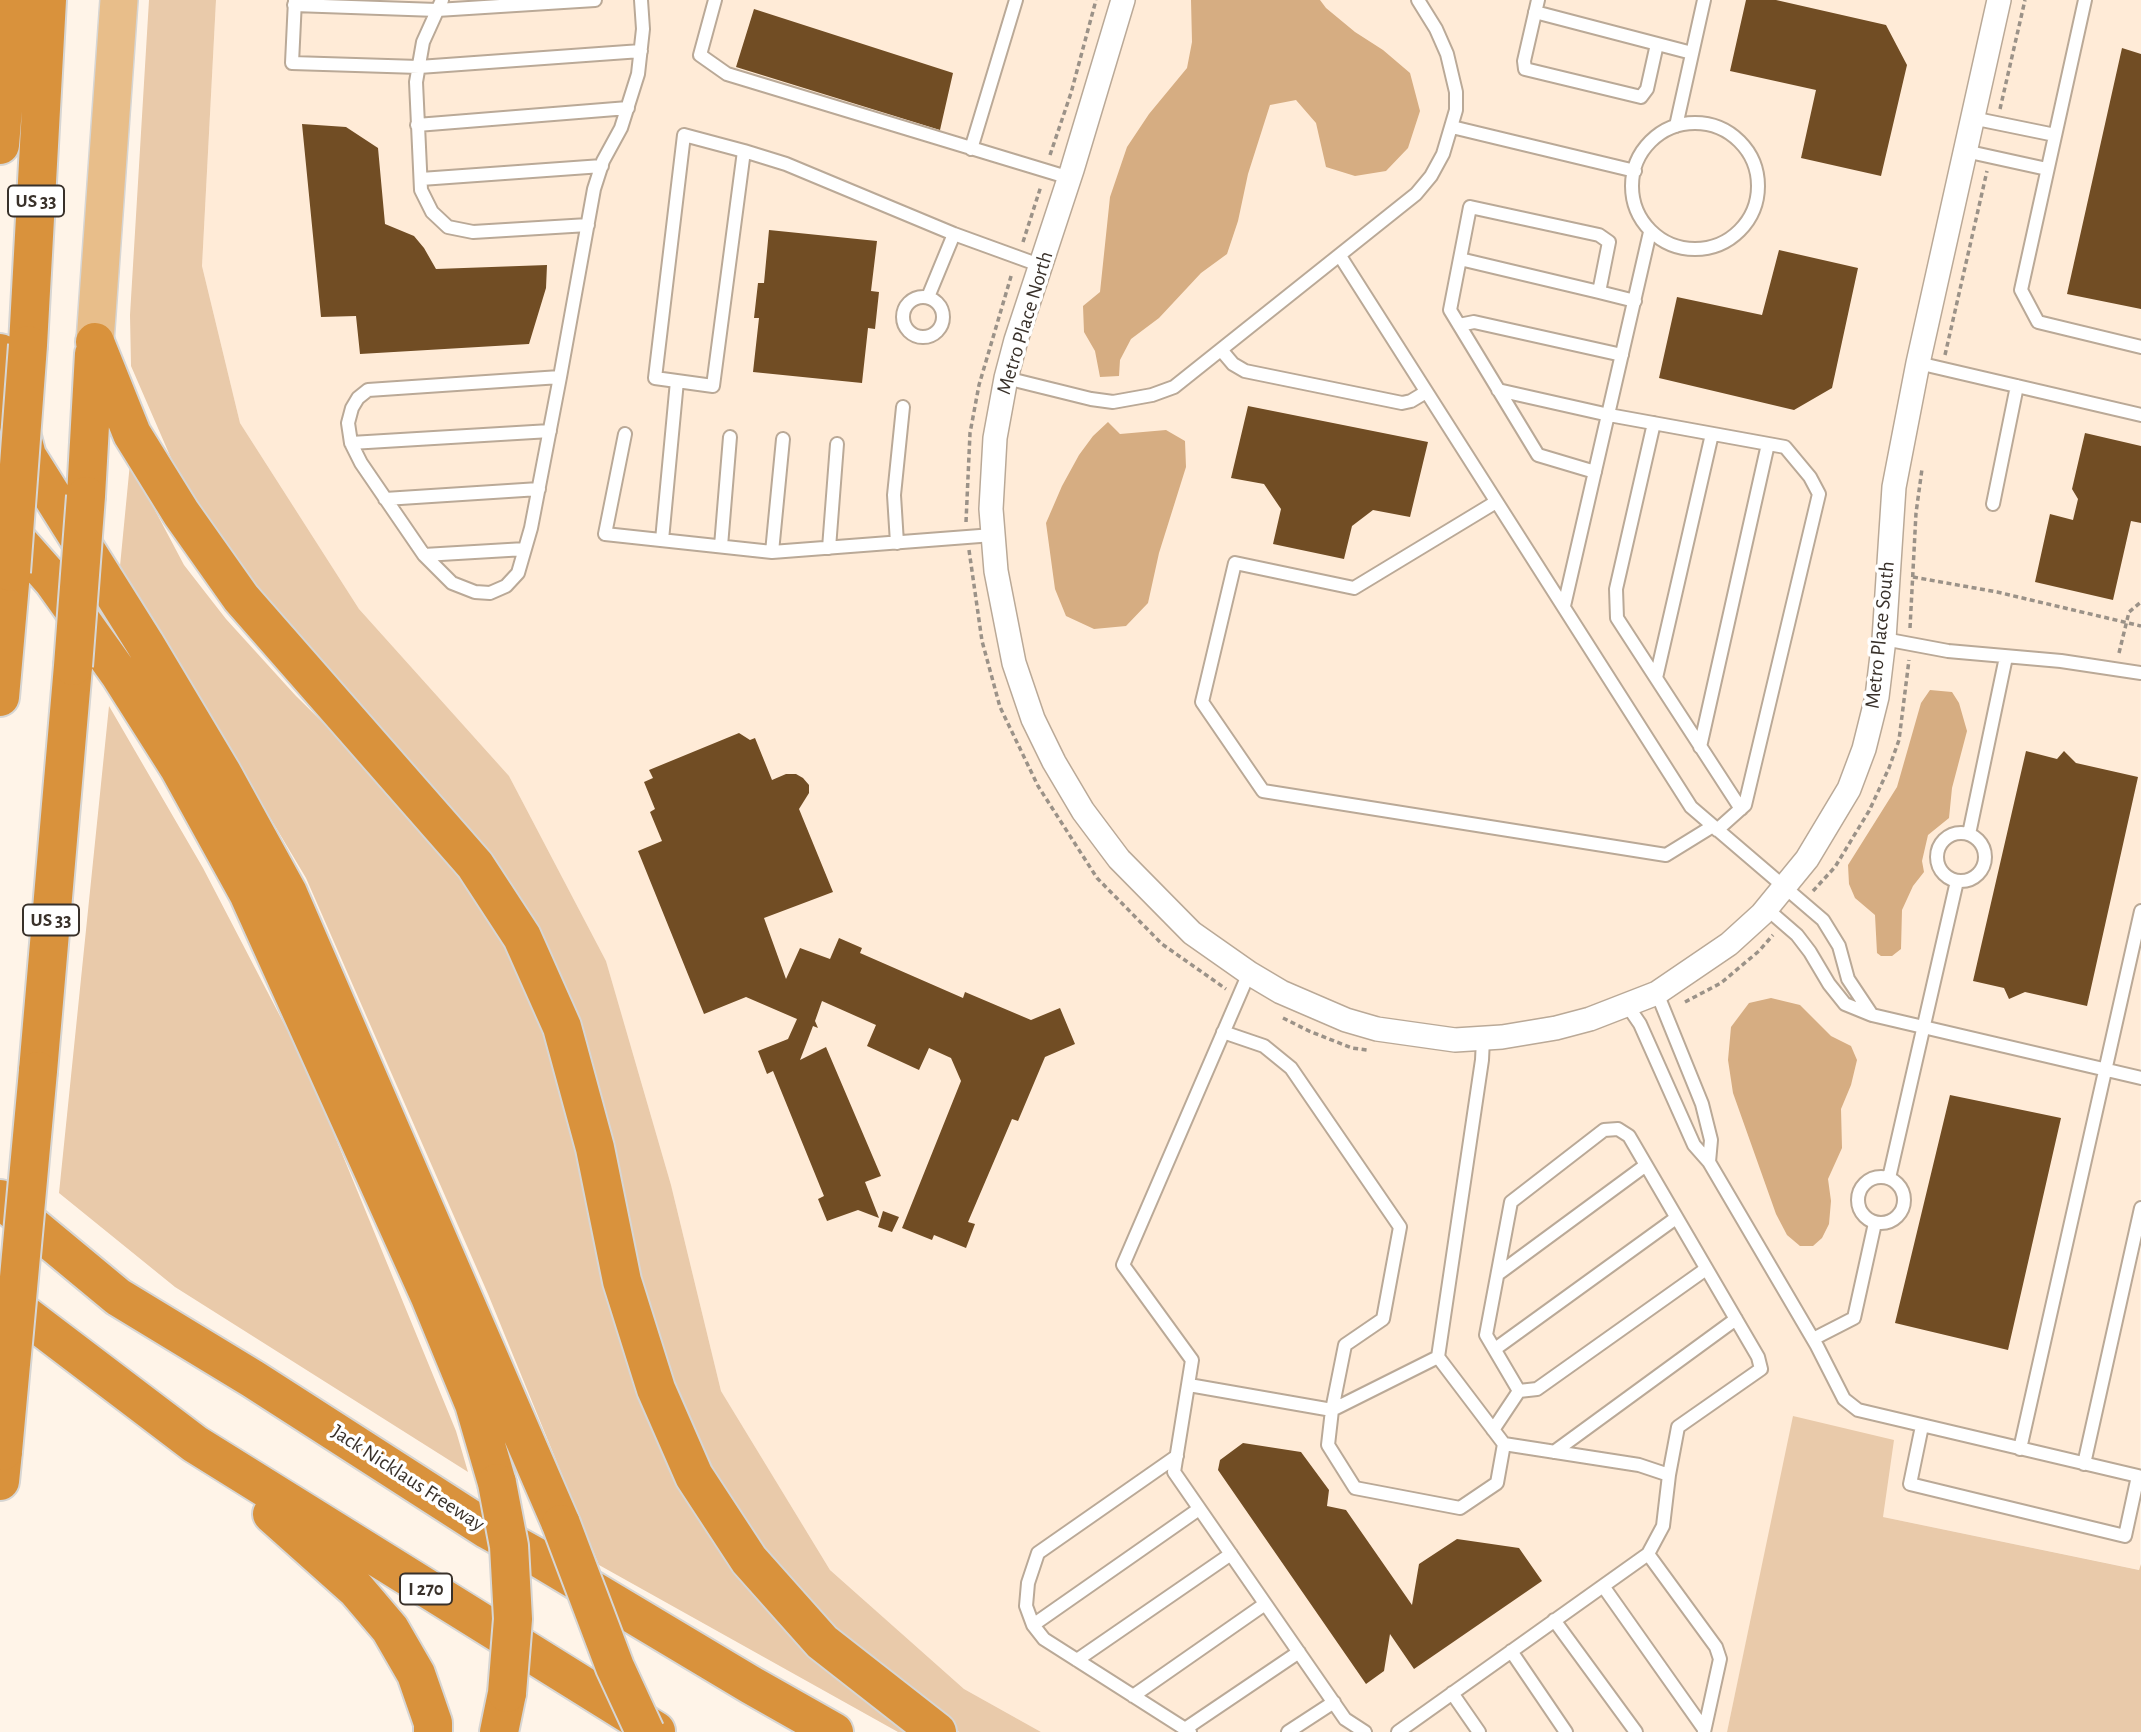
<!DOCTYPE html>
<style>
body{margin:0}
canvas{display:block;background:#fff4e8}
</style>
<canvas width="2141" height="1732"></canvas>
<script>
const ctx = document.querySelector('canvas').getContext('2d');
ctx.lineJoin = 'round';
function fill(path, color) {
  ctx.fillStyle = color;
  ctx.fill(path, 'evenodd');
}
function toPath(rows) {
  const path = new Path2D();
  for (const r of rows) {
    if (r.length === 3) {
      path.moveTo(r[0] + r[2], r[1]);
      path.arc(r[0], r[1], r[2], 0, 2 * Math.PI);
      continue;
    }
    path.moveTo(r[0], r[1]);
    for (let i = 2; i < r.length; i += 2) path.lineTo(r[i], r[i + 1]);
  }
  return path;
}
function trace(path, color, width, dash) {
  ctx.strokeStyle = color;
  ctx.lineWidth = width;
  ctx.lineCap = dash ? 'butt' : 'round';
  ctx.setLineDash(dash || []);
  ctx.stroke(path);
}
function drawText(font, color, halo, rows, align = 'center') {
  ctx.font = font + ' "Alegreya Sans",sans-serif';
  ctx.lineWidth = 7;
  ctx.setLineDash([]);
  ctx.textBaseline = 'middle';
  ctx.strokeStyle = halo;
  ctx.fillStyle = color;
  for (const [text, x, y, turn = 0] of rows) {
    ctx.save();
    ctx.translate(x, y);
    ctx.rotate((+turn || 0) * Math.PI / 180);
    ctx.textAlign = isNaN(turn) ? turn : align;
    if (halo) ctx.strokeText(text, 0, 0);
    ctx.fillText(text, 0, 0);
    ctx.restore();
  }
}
fill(toPath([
 [216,0,2141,0,2140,1570,1883,1517,1794,1416,1727,1732,1041,1732,964,1689,830,1570,721,1391,671,1185,606,961,509,776,359,609,240,423,202,266]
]), '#ffebd7');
fill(toPath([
 [149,0,216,0,202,266,240,423,359,609,509,776,606,961,671,1185,721,1391,830,1570,964,1689,1041,1732,959,1732,952,1728,805,1604,749,1537,687,1432,541,954,242,578,181,481,131,366,130,315],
 [130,463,184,565,226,619,296,696,439,837,511,950,552,1052,654,1425,915,1732,898,1732,599,1565,488,1294,306,878,120,566],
 [109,706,203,868,306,1066,456,1431,468,1472,175,1287,59,1193],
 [1793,1416,1894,1440,1883,1517,2139,1570,2141,1564,2141,1732,1727,1732]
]), '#e9caaa');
fill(toPath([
 [1191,0,1320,0,1326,8,1355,32,1383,50,1410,73,1420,111,1408,148,1386,171,1355,176,1326,167,1316,123,1296,100,1270,105,1248,174,1238,221,1227,254,1201,273,1159,318,1131,339,1120,360,1119,376,1100,377,1095,351,1084,332,1083,306,1100,292,1110,197,1127,147,1149,114,1187,68,1192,42],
 [1108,422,1120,434,1166,430,1185,441,1186,467,1159,553,1148,603,1126,626,1094,629,1066,616,1055,589,1046,523,1062,486,1079,455,1093,436],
 [1930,690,1952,692,1959,703,1967,731,1952,788,1949,818,1928,835,1922,861,1924,872,1913,886,1902,910,1901,949,1892,956,1881,956,1877,953,1875,915,1855,898,1849,884,1848,865,1897,787,1921,703],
 [1771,998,1800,1005,1831,1036,1851,1046,1857,1060,1851,1085,1841,1109,1842,1148,1828,1179,1831,1201,1829,1224,1822,1238,1813,1246,1800,1246,1787,1235,1776,1214,1733,1093,1728,1060,1731,1027,1749,1003]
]), '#d6ad82');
fill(toPath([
 [1746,0,1776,0,1886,25,1907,65,1881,176,1801,158,1816,90,1730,71],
 [754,9,953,73,940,130,736,67],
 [2122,48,2141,54,2141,309,2067,294],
 [302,124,346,127,378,148,385,224,414,236,424,248,436,269,547,265,546,288,529,344,360,354,356,316,321,317],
 [769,230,877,241,871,291,879,292,875,329,868,328,862,383,753,372,759,318,754,318,758,283,764,283],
 [1779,250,1858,268,1832,388,1794,410,1659,378,1677,297,1762,315],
 [1248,406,1428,442,1410,517,1373,510,1352,526,1344,559,1273,544,1281,509,1264,484,1231,478],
 [2085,433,2141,446,2141,523,2131,521,2113,600,2035,582,2050,514,2073,520,2078,499,2072,489],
 [739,733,750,740,755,738,772,780,786,774,796,774,803,778,809,785,809,793,799,809,833,892,764,918,786,979,800,948,830,959,839,938,862,948,860,953,963,998,965,992,1031,1020,1060,1008,1075,1044,1045,1057,1018,1121,1012,1119,968,1222,975,1224,966,1248,934,1235,932,1240,902,1228,961,1081,951,1058,929,1048,919,1070,867,1046,876,1025,822,1001,815,1021,818,1028,813,1026,800,1060,826,1047,881,1176,865,1182,879,1218,858,1210,827,1221,818,1199,824,1196,773,1071,767,1074,758,1051,788,1039,797,1019,746,997,704,1014,638,851,662,841,650,812,655,809,644,782,653,778,649,770],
 [2026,751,2057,759,2064,751,2076,763,2138,777,2087,1006,2025,992,2009,999,2004,988,1973,981],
 [1950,1095,2061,1118,2008,1350,1895,1323],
 [883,1211,899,1217,892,1232,878,1227],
 [1243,1443,1301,1452,1329,1490,1327,1506,1346,1510,1412,1605,1419,1564,1457,1539,1519,1548,1542,1581,1414,1669,1390,1634,1384,1671,1366,1684,1218,1470,1220,1460]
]), '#714d24');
const lane = toPath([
 [295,0,292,63,419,67,641,51],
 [442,0,423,42,416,82,421,190,432,212,448,227,473,232,588,225],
 [715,0,700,55,727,74,1070,178],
 [1538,0,1524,61,1525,69,1641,97,1647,89,1657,44],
 [2085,0,2021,290,2038,322,2141,347],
 [294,5,437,10,595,0],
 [1535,12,1692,53],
 [1972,118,2055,135],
 [1695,186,63],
 [417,125,628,108],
 [1676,126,1704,0],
 [1452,127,1635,171],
 [971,149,1016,0],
 [744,151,713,386,655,378,684,135,744,151,786,164,954,234,1042,266],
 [1965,151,2047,169],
 [421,179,602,166],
 [1340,256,1691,807,1823,920,1839,946,1848,979,1872,1015,1845,1004,1829,984,1810,952,1797,935,1767,909],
 [1460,259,1599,292],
 [928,297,954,234],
 [923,317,20],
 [1459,325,1474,322,1622,355],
 [1222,351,1233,364,1245,371,1402,403,1411,401,1426,392],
 [1918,363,2141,415],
 [560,377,368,390,358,398,352,408,348,423,351,443,361,463,424,555,452,583,475,592,490,593,506,586,518,573,531,528,560,377,594,189,603,161,621,128,638,74,643,29,641,0],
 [1006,378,1091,399,1113,402,1152,395,1174,387,1416,194,1431,176,1443,154,1456,110,1456,92,1447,54,1436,29,1418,0],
 [1498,390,1609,415,1785,447,1810,477,1819,494,1745,805,1717,830],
 [1654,423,1616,589,1617,618,1741,809],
 [625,434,605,534,772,552,993,535],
 [351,443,550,431],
 [1595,472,1538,455,1450,310,1470,207,1599,235,1609,242,1599,292,1635,301],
 [385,499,539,489],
 [1496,502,1354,588,1235,563,1202,702,1263,791,1666,855,1713,826],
 [1993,504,2017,386],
 [662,540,677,381],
 [897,543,894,495,903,407],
 [721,546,730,437],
 [829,548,837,444],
 [772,552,783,439],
 [424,555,525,549],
 [1564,606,1650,232],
 [1884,639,1948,651,2061,661,2141,673],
 [1656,678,1712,434],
 [1700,747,1768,444],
 [1961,857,24],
 [1969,834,2006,657],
 [1249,973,1123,1265,1192,1360,1174,1472,1345,1719,1365,1732],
 [1627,1005,1640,1024,1694,1145,1709,1162,1711,1140,1702,1104,1657,993],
 [1872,1015,2141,1078],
 [1223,1032,1264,1046,1291,1068,1400,1227,1383,1319,1345,1345,1332,1410,1328,1445,1355,1488,1460,1508,1497,1483,1504,1444],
 [1709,1162,1817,1346,1844,1399,1858,1410,2138,1476,2125,1536,1910,1484,1922,1426],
 [1881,1200,23],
 [1889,1178,1957,881],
 [1498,1274,1646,1165],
 [1813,1339,1854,1318,1875,1223],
 [1495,1349,1676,1218],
 [1438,1357,1482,1060,1483,1039],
 [1189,1385,1332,1410,1438,1357,1504,1444,1639,1465,1669,1475,1663,1526,1648,1554,1398,1732],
 [1519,1391,1537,1389,1706,1269],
 [1493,1430,1519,1391,1486,1335,1511,1202,1604,1130,1618,1129,1629,1136,1758,1357,1761,1369,1678,1427,1669,1475],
 [2020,1449,2141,911],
 [1554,1452,1736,1319],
 [1177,1456,1038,1553,1028,1583,1026,1606,1033,1625,1044,1639,1190,1732],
 [2084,1464,2141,1208],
 [1648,1554,1716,1647,1720,1659,1704,1732],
 [1603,1586,1704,1729],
 [1554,1620,1636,1732],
 [1033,1625,1199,1509],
 [1511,1651,1566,1732],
 [1077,1660,1231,1554],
 [1452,1693,1479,1732],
 [1133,1696,1265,1604],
 [1185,1729,1299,1652],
 [1288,1732,1334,1702]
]);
const street = toPath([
 [1123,0,1072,170,1016,340,1006,378,995,438,991,509,996,571,1014,663,1033,719,1054,762,1083,811,1119,859,1192,933,1249,973,1281,992,1346,1020,1377,1029,1455,1040,1502,1037,1556,1028,1590,1019,1657,993,1729,944,1762,914,1807,859,1849,789,1864,749,1877,697,1884,639,1894,487,1918,363,1999,0]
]);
const primary = toPath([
 [95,342,119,0]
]);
const highway = toPath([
 [0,145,12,0],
 [95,342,132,434,181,513,241,598,475,865,522,937,562,1027,595,1148,622,1281,656,1389,694,1476,749,1560,822,1642,937,1732],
 [28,345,47,0],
 [0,353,27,456,145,644,222,773,288,893,561,1524],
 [86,496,94,354],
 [0,521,53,581,120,675,179,768,248,893,430,1297,474,1404,497,1483],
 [0,697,11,572],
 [38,1071,73,666],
 [0,1199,118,1297,253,1379,488,1530,542,1560,751,1685,834,1732],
 [0,1296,195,1444,656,1731],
 [0,1481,3,1451],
 [272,1514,356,1589,390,1629,416,1674,433,1723,433,1732],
 [499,1732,507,1693]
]);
trace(lane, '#baa997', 16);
trace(street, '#baa997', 26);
trace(primary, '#d7d6d4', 40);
trace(highway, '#d7d6d4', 42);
trace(toPath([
 [2000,109,2025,0],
 [1050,155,1071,93,1096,0],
 [1023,242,1041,186],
 [1945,355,1987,171],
 [966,522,970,433,979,385,1012,273],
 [969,550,982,641,1000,707,1038,786,1097,878,1162,944,1226,989],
 [1913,577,1997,592,2141,626],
 [1910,628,1916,513,1922,469],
 [2119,653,2129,612,2141,602],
 [1813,891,1835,867,1869,811,1889,768,1899,740,1909,660],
 [1685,1002,1721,983,1759,951,1773,935],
 [1283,1018,1309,1031,1352,1048,1367,1050]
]), '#9b9288', 3.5, [5, 3.5]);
trace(lane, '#fff', 12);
trace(street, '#fff', 23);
trace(primary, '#e8be8a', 37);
trace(highway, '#d9923c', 38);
const highwayBridge = toPath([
 [11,572,28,345],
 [73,666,86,496],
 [3,1451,38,1071],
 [497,1483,509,1546,513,1619,507,1693],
 [561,1524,615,1667,645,1732]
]);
trace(highwayBridge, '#d7d6d4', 42, []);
trace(highwayBridge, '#d9923c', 38);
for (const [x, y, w] of [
 [36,201,56],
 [51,920,56],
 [426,1589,52]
]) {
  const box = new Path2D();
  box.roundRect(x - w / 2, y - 15.5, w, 31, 5);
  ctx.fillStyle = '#fff';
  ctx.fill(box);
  trace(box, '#39312a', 2);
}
drawText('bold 19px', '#39312a', null, [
 ["US 33",36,201],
 ["US 33",51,920],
 ["I 270",426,1589]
]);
drawText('21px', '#39312a', '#fff', [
 ["Metro Place North",1025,323,-73],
 ["Metro Place South",1880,635,-84],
 ["Jack Nicklaus Freeway",408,1478,33]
]);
</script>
